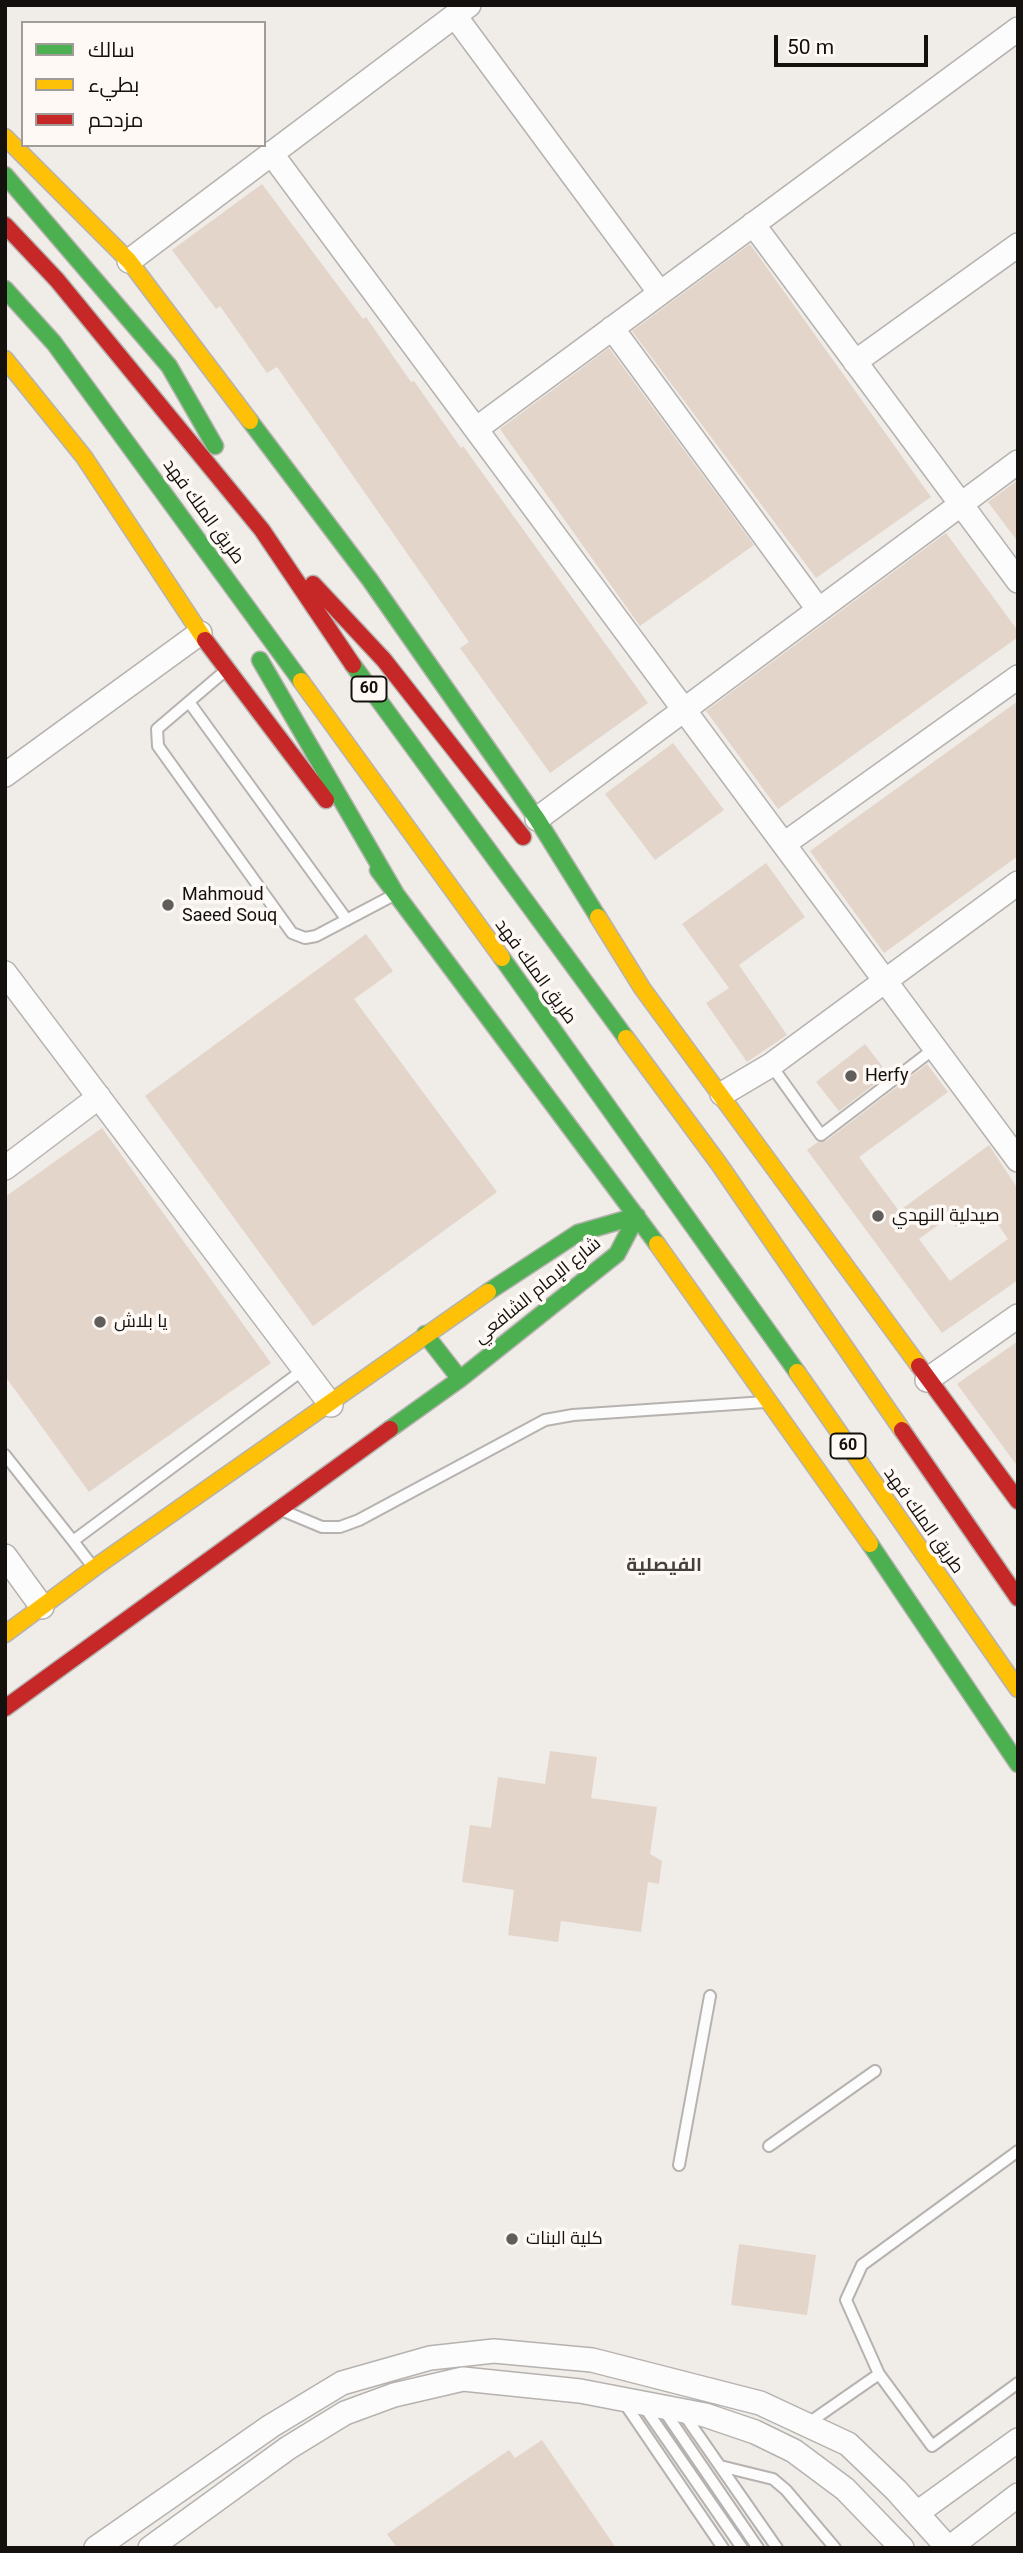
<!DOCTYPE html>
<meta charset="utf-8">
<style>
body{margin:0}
#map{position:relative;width:1023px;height:2553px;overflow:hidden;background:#f0ece8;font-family:Roboto,Cairo,sans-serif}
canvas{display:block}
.frame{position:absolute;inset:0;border:7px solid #13100e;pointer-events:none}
.legend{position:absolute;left:21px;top:21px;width:245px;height:126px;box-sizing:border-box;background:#fef9f5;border:2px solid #a09c99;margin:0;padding:9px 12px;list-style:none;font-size:21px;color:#13100e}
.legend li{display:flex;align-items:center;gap:14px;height:35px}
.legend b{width:35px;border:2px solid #a09c99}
.scale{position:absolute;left:774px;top:35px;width:154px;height:32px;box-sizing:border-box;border:4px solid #13100e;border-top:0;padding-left:9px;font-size:21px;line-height:24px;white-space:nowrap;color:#13100e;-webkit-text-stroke:5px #fef9f5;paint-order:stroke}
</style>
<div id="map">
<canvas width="1023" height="2553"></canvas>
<div class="frame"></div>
<ul class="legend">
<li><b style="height:9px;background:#4caf50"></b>سالك</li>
<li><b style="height:9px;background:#ffc107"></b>بطيء</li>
<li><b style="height:9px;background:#c62828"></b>مزدحم</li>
</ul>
<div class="scale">50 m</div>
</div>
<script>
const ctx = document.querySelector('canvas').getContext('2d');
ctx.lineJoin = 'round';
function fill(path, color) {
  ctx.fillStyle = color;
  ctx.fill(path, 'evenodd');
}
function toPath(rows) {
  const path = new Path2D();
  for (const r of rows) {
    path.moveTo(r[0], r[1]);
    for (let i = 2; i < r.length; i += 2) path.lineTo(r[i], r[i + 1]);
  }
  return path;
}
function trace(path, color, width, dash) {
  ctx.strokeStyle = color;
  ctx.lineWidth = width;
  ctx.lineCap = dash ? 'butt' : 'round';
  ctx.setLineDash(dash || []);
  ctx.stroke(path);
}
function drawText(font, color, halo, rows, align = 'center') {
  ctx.font = font + ' Roboto,Cairo,sans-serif';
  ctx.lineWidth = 7;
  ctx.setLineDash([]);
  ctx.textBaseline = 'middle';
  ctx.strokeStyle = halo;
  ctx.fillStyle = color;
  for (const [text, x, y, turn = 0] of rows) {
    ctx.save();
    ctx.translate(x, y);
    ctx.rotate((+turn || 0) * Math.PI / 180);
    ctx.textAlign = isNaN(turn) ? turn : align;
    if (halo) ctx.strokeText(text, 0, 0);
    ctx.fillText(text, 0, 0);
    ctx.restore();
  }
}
fill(toPath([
 [262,184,363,319,366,317,411,382,414,381,461,448,463,446,648,703,550,773,460,648,469,642,277,367,267,373,220,306,216,309,172,250],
 [750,244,931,497,816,578,632,331],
 [609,348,754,545,640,626,500,429],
 [1018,480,1018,542,988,502],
 [946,533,1018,631,1018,637,778,809,706,711],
 [1018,701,1018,856,884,953,810,851],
 [673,743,724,810,655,860,605,794],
 [766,863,805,917,739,965,787,1035,747,1062,706,1003,729,988,682,924],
 [366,934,393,971,354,999,497,1192,313,1326,145,1096],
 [865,1044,888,1074,839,1111,816,1082],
 [927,1064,948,1092,859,1157,899,1211,989,1145,1018,1189,1018,1280,942,1333,807,1150,818,1142,826,1141],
 [976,1213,980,1220,990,1213,1008,1239,950,1281,919,1239,949,1217,956,1227],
 [102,1128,271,1363,89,1492,5,1376,5,1197],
 [1018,1341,1018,1467,957,1384],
 [550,1751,597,1757,591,1798,657,1807,650,1854,662,1861,659,1884,648,1882,641,1932,561,1921,558,1942,508,1935,514,1890,462,1882,470,1825,491,1828,498,1777,545,1784],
 [739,2244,816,2255,807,2315,731,2305],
 [542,2440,616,2548,397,2548,387,2534,509,2450,515,2458]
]), '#e3d5ca');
const lane = toPath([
 [225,671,157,729,158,746,292,933,305,938,316,936,390,897],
 [189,702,347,920],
 [771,1065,821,1135,935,1048],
 [5,1455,73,1541],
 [286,1512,322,1527,340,1527,359,1520,545,1420,573,1415,765,1402],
 [93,1567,73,1541,303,1370],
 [769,2146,875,2071],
 [1018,2151,862,2265,846,2300,879,2374,932,2446,1018,2383],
 [679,2165,710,1996],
 [623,2401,723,2548],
 [643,2405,742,2548],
 [663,2409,758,2548],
 [683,2413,777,2548],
 [807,2424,879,2374],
 [720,2466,773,2479,786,2490,835,2548]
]);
const street = toPath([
 [455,16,660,293],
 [271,153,1018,1160],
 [753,224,1018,581],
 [129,261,469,5],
 [612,328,818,609],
 [855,362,1018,245],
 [476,429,1018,29],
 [5,775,200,633],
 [537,819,1018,462],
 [784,844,1018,677],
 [5,973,331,1405],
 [722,1094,771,1065,1018,883],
 [5,1168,99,1097],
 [927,1380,1018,1316],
 [5,1556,42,1607],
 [917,2513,1018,2440],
 [96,2548,271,2426,342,2383,430,2358,494,2351,592,2360,760,2403,848,2444,896,2490,948,2548],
 [150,2548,288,2448,345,2413,394,2395,463,2379,580,2391,705,2415,755,2432,794,2451,845,2489,902,2548],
 [949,2548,1018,2495]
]);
const fast = toPath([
 [5,175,169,366,215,446],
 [5,289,54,343,301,681],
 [250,421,370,580,537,819,598,917],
 [260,660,396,894],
 [353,665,626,1038],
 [378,870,657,1244],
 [502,958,797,1372],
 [488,1292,578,1233,637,1216],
 [425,1334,460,1379],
 [390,1429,460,1379,617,1254,637,1216],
 [870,1544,1018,1764]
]);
const slow = toPath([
 [5,137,129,261,250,421],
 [5,359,84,457,205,640],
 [301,681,502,958],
 [598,917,642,988,919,1366],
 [626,1038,719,1164,902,1430],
 [657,1244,870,1544],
 [797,1372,1018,1689],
 [5,1634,94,1568,488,1292]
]);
const jam = toPath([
 [5,225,57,280,262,530,353,665],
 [313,584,384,660,523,837],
 [205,640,326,800],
 [919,1366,1018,1501],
 [902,1430,1018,1598],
 [5,1708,390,1429]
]);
trace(lane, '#b5b2af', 14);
trace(street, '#b5b2af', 26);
trace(fast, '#b5b2af', 19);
trace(slow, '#b5b2af', 19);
trace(jam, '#b5b2af', 19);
trace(lane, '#fdfcfc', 10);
trace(street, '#fdfcfc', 23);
trace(fast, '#4caf50', 16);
trace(slow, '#ffc107', 16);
trace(jam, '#c62828', 16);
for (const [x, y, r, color] of [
 [168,905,7,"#605d5a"],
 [851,1076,7,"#605d5a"],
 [878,1216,7,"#605d5a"],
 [100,1322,7,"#605d5a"],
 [512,2239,7,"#605d5a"]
]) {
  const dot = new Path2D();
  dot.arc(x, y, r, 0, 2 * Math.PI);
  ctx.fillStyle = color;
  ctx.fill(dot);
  trace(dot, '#fef9f5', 2.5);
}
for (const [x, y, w] of [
 [369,689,35],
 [848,1446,35]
]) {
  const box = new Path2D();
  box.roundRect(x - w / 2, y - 12.5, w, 25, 5);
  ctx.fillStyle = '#fef9f5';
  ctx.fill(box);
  trace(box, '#13100e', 2);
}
drawText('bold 16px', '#13100e', null, [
 ["60",369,689],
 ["60",848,1446]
]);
drawText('18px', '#13100e', '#fef9f5', [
 ["طريق الملك فهد",203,512,54],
 ["طريق الملك فهد",535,972,54],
 ["شارع الإمام الشافعي",538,1291,-39],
 ["طريق الملك فهد",923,1521,55]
]);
drawText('18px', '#13100e', '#fef9f5', [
 ["Mahmoud",182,895],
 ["Saeed Souq",182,916],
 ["Herfy",865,1076],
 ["صيدلية النهدي",892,1216],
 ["يا بلاش",114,1322],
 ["كلية البنات",526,2239]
], 'left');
drawText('bold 19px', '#47403a', '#fef9f5', [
 ["الفيصلية",664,1566]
]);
</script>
